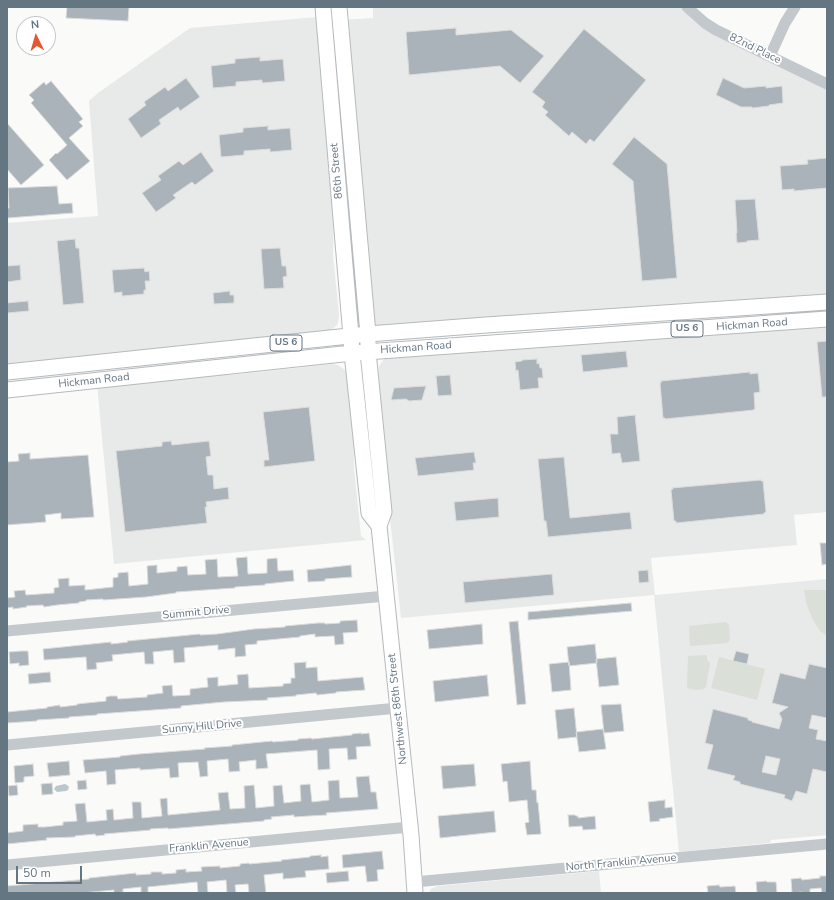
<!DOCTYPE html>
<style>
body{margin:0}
#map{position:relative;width:834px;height:900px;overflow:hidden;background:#fafaf8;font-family:"Nunito Sans",sans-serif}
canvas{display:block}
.frame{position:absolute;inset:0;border:8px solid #657683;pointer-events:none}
.north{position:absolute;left:16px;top:16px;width:40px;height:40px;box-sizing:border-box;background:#fff;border:1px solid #c1c8cd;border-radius:50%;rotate:355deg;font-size:11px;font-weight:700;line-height:16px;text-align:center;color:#657683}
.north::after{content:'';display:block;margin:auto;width:14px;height:18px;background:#e4572e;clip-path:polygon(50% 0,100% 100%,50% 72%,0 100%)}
.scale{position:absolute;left:16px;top:866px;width:66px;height:18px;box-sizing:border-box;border:2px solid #657683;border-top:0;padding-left:5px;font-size:12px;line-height:14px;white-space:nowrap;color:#657683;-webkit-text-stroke:3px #fff;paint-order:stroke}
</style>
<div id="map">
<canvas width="834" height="900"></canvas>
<div class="frame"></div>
<div class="north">N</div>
<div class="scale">50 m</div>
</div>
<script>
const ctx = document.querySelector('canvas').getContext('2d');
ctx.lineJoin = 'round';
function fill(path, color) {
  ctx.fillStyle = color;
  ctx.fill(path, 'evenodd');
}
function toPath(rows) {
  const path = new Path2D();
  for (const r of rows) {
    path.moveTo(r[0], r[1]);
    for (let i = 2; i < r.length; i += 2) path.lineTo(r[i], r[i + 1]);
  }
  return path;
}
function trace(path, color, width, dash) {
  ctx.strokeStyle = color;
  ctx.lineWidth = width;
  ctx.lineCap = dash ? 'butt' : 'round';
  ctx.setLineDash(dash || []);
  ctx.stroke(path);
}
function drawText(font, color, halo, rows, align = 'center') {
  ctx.font = font + ' "Nunito Sans",sans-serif';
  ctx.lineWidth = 4;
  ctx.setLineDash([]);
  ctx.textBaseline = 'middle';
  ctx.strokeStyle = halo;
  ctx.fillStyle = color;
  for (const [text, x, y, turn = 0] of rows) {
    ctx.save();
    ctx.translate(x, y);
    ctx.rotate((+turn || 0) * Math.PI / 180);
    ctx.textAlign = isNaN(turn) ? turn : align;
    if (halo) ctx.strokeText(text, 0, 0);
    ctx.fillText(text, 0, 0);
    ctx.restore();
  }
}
fill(toPath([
 [373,7,687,7,691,12,827,84,827,302,368,334,340,20,373,18],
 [317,17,334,220,333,255,339,315,338,323,336,326,329,331,7,367,7,223,98,216,89,101,98,93,190,28],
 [827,324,827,512,794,515,797,545,651,558,655,595,827,579,827,835,771,840,770,843,679,852,654,595,401,618,386,482,385,442,378,371,379,366,385,358],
 [332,364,338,365,345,370,349,377,353,418,354,467,361,536,366,540,114,564,97,385,184,375,231,375],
 [599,871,601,893,429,893,431,889,438,886]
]), '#e8e9e9');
fill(toPath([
 [804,590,827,590,827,636,820,631,812,618,806,602],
 [726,622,729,625,730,640,727,643,690,646,689,626],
 [706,655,707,656,707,660,710,663,706,687,703,689,697,690,690,689,687,687,688,656],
 [719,657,765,669,757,700,711,688]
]), '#dadfd7');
fill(toPath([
 [65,784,67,785,69,787,68,790,66,791,57,792,54,789,56,786]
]), '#bbc7cb');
const building = toPath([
 [67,7,129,7,128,21,66,18,67,7],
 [456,28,456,35,511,30,544,56,520,83,500,66,409,75,406,32,456,28],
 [584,29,646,80,594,142,590,139,586,144,572,132,569,136,545,115,548,112,542,107,545,102,532,92,584,29],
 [260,57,260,61,283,59,285,81,262,83,262,80,236,82,236,86,213,88,211,66,235,63,235,59,260,57],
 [186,78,200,97,180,111,178,107,159,120,161,124,141,138,128,119,146,105,144,102,165,87,168,91,186,78],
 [723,78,744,88,766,86,766,88,782,86,783,103,769,105,769,106,752,108,752,107,741,107,716,95,723,78],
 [51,81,83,119,79,122,83,126,69,138,90,161,67,180,49,160,56,153,57,154,67,145,31,103,34,100,29,95,44,82,46,85,51,81],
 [7,123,44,165,21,185,7,169,7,123],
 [268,126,268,130,290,128,292,150,270,152,270,149,244,151,244,155,221,157,219,135,243,132,243,128,268,126],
 [634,137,667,164,677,278,642,281,633,181,612,164,634,137],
 [201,152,214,171,195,185,192,182,173,195,176,198,156,212,142,193,161,180,158,176,179,161,183,165,201,152],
 [827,158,827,188,794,191,794,189,782,190,780,166,808,164,807,160,827,158],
 [57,186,59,204,72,203,73,213,7,218,7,208,9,208,8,188,57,186],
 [755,199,759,240,747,241,747,242,737,243,736,233,737,233,735,200,755,199],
 [75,239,76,248,79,248,84,303,63,305,57,241,75,239],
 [280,248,282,266,286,266,287,276,283,277,284,288,264,289,261,249,280,248],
 [20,265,21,280,7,282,7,266,20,265],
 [144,268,145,272,149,271,150,281,145,281,146,290,144,290,144,294,122,296,122,292,114,293,112,270,144,268],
 [230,291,230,295,234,295,234,303,214,304,213,293,230,291],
 [28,301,29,311,7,313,7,303,28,301],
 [827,341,827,397,822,397,817,342,827,341],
 [626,351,628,367,583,372,581,355,626,351],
 [537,359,537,364,539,363,540,368,542,368,543,378,538,378,539,388,520,390,518,370,516,371,515,362,522,361,522,360,537,359],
 [750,372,750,374,758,373,760,392,754,393,755,409,754,409,754,410,665,419,665,418,663,418,660,383,661,383,661,381,750,372],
 [450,375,452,395,438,396,436,376,450,375],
 [426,386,422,400,409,401,406,399,391,400,394,388,426,386],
 [309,407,315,461,264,467,264,460,269,460,263,412,309,407],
 [635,415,640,461,622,463,620,453,612,454,610,434,618,434,617,417,635,415],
 [171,441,172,445,209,441,211,456,206,457,208,475,213,475,214,489,228,487,229,499,206,502,207,507,205,507,207,523,125,532,116,451,162,446,162,442,171,441],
 [474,452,476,463,473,463,474,470,418,476,415,458,474,452],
 [30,453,30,459,88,455,94,517,61,519,61,513,45,515,46,522,7,525,7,462,19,461,18,454,30,453],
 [564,457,570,518,630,512,632,529,548,537,546,521,544,521,538,459,564,457],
 [761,480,761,481,763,481,766,512,764,513,764,514,676,523,676,521,674,521,671,490,673,489,672,488,761,480],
 [498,498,499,517,456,521,454,502,498,498],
 [820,543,827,543,827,564,822,565,820,543],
 [247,557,248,574,267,573,267,559,277,558,278,571,293,570,294,581,265,584,265,585,235,587,235,588,176,592,176,593,168,594,146,597,103,600,103,599,86,600,86,601,79,602,79,603,57,605,44,607,43,605,26,606,27,607,13,609,13,607,7,608,7,598,15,597,14,591,25,590,26,595,54,593,54,588,59,587,58,579,69,578,69,586,85,585,85,590,113,587,113,578,118,577,118,573,128,572,129,586,148,584,147,566,157,565,157,573,177,571,177,567,187,566,188,575,206,574,205,560,217,559,218,577,238,576,236,558,247,557],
 [351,565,352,577,325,579,325,581,308,582,307,570,351,565],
 [648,570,649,582,639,583,638,571,648,570],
 [552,574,554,595,465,603,463,582,552,574],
 [631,603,632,611,528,620,528,612,631,603],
 [357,620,358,632,343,633,344,644,335,645,334,636,315,637,315,634,300,636,300,637,257,641,257,644,245,645,246,656,235,657,235,648,218,650,218,645,184,648,185,662,174,663,173,650,153,652,154,664,145,664,144,652,112,655,113,661,96,663,97,669,87,670,86,657,44,660,43,649,111,642,111,644,128,642,127,641,200,634,200,635,217,634,254,629,285,627,285,626,318,623,325,623,325,624,340,623,340,621,357,620],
 [518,621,526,704,517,705,509,622,518,621],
 [482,624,483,644,429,649,427,630,482,624],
 [595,644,597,663,569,666,567,647,595,644],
 [21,651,28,651,29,665,19,666,19,663,10,664,9,652,21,651],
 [736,651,749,654,747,664,733,661,736,651],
 [616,657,619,685,599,687,596,659,616,657],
 [306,662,306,668,317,667,318,681,363,677,365,690,336,692,336,693,317,695,316,693,296,695,296,696,267,698,268,700,224,702,181,706,181,708,97,714,97,715,69,717,69,718,37,720,37,721,7,723,7,712,47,708,47,707,60,705,60,707,77,705,77,704,106,701,106,697,110,696,117,696,118,699,147,697,147,695,163,693,162,686,172,685,173,696,190,695,190,689,208,687,207,678,218,677,218,686,238,684,237,675,248,674,249,688,283,686,283,684,291,683,291,678,295,678,294,663,306,662],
 [569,662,571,690,552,692,549,664,569,662],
 [809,664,827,668,827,718,812,715,809,728,818,730,816,739,827,741,827,772,813,769,807,794,796,791,792,801,784,798,785,795,740,784,740,782,733,780,735,776,707,769,713,745,705,743,713,709,748,718,748,720,752,721,752,722,779,729,782,719,779,713,788,707,772,703,780,673,805,679,809,664],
 [766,756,780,759,776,775,762,772,766,756],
 [50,672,51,682,29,684,28,674,50,672],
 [487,675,489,696,435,702,433,681,487,675],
 [621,704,624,731,604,733,601,705,621,704],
 [574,708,577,737,558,739,555,710,574,708],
 [603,729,606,749,579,752,576,732,603,729],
 [361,733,361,734,369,733,371,746,356,747,357,759,348,760,347,748,329,749,330,769,318,770,317,750,266,754,268,768,256,769,256,760,239,762,240,771,229,772,228,759,207,761,208,776,200,777,198,762,178,763,179,777,170,778,169,768,140,770,140,768,115,770,116,784,107,785,106,771,85,773,83,760,120,757,120,756,139,754,205,749,204,748,232,746,232,745,272,741,273,742,298,740,298,739,311,738,312,739,352,735,352,734,361,733],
 [69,761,70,775,49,777,47,763,69,761],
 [530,761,532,790,536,790,537,803,538,802,541,834,527,835,525,823,529,822,527,800,509,802,507,781,503,782,501,764,530,761],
 [33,764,34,776,24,777,24,782,15,783,14,766,33,764],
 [474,764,476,786,443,789,441,766,474,764],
 [369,776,371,792,376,792,378,809,326,813,327,815,309,816,294,817,294,815,271,817,272,819,264,820,264,821,168,829,168,828,150,829,151,830,104,834,105,835,96,836,95,834,75,836,75,837,46,838,47,840,7,844,7,833,23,831,23,825,38,824,38,827,45,827,63,825,63,822,77,821,75,804,85,803,87,822,107,820,106,810,113,809,114,820,133,818,132,802,141,802,142,818,162,816,160,799,167,798,168,815,220,810,218,793,228,792,230,809,245,808,244,786,254,785,256,808,274,806,273,786,282,785,284,803,301,801,300,785,310,784,312,802,329,800,328,781,339,780,340,798,358,797,356,777,369,776],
 [86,780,87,789,78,790,77,781,86,780],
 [52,783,53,794,42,795,41,784,52,783],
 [17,785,18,795,9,796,8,786,17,785],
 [665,800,665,808,672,807,673,817,659,819,660,821,650,822,648,802,665,800],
 [494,811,496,832,440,838,438,816,494,811],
 [568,815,575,815,576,816,578,816,578,818,595,816,596,829,583,830,582,826,569,827,568,815],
 [382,851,384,869,377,870,378,881,367,882,365,866,343,868,342,855,382,851],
 [321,855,321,857,328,856,329,869,305,871,306,877,283,879,283,873,264,875,266,893,249,893,248,884,235,885,236,893,227,893,226,880,207,882,208,893,198,893,197,882,148,887,148,893,141,893,141,887,123,889,123,892,114,893,114,890,81,893,7,893,7,886,89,879,89,878,136,873,136,875,151,874,151,872,162,872,162,874,176,873,176,870,186,869,186,872,202,871,201,867,220,866,220,868,240,866,240,864,249,863,249,864,282,861,281,860,310,857,310,856,321,855],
 [348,871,349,881,327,883,326,873,348,871],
 [820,876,827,876,827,893,822,893,821,888,810,889,810,893,802,893,802,892,792,893,791,879,801,878,802,880,820,878,820,876],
 [766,881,767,882,776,882,777,893,757,893,756,882,766,881],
 [719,885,720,887,735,886,736,893,708,893,707,886,719,885]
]);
fill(building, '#aab3b9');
trace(building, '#dcdcda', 1);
const major = toPath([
 [323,7,351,336,352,353,369,513,379,526],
 [339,7,368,334,368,352,384,512,379,526,411,835,415,893],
 [7,372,368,334,486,325,827,302],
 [7,390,352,353,827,319]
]);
trace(major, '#b5babe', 17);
trace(toPath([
 [687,7,705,23,716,30,827,84],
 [770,56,785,23,795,7],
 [7,631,386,596],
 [7,745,398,708],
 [7,865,410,827],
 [414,882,827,844]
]), '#c3c8cc', 11);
trace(major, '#fff', 15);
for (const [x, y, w] of [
 [687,329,32],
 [286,343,32]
]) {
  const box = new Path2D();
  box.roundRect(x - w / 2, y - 8, w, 16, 3);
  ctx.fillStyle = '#fff';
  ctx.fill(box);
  trace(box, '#657683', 1);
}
drawText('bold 10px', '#657683', null, [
 ["US 6",687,329],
 ["US 6",286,343]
]);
drawText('11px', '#657683', '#fff', [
 ["82nd Place",755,49,26],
 ["86th Street",337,171,-95],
 ["Hickman Road",752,325,-4],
 ["Hickman Road",416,348,-4],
 ["Hickman Road",94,381,-6],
 ["Summit Drive",196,613,-5],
 ["Northwest 86th Street",398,709,-96],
 ["Sunny Hill Drive",202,727,-5],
 ["Franklin Avenue",209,846,-5],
 ["North Franklin Avenue",621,863,-5]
]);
</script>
